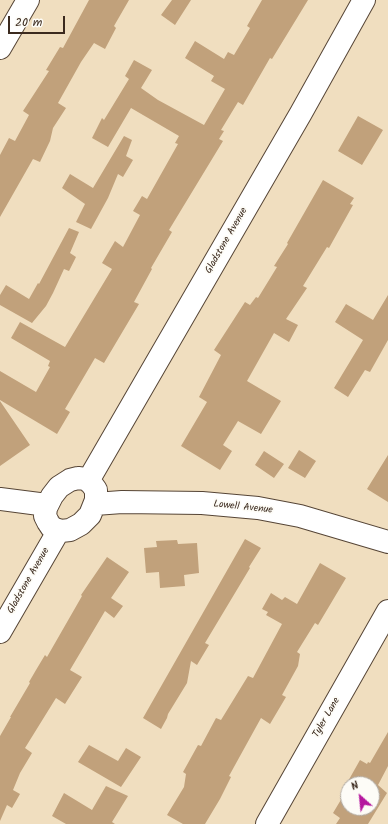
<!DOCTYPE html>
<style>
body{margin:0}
#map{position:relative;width:388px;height:824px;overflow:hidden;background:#f0debf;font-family:Kalam,sans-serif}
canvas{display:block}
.north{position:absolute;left:340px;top:776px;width:40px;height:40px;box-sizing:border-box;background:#fdfcf7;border:1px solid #afa8a0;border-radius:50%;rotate:333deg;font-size:11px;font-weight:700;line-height:16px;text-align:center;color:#3b2a1e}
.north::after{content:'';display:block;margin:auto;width:14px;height:18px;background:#b5179e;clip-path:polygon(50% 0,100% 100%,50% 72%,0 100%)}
.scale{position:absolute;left:8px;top:16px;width:57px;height:18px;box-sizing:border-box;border:2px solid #3b2a1e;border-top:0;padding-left:5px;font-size:12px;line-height:14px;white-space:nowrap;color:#3b2a1e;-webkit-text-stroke:3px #fdfcf7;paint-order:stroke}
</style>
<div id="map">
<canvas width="388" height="824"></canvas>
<div class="north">N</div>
<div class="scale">20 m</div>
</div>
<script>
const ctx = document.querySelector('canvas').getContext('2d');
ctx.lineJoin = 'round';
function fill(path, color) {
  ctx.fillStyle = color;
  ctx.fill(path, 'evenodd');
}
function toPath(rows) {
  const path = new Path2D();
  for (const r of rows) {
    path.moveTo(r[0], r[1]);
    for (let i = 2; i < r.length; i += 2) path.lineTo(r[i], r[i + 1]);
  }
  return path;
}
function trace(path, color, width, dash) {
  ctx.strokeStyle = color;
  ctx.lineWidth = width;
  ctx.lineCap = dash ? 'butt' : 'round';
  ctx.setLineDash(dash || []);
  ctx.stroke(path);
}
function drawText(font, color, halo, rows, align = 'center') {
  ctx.font = font + ' Kalam,sans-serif';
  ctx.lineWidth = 3.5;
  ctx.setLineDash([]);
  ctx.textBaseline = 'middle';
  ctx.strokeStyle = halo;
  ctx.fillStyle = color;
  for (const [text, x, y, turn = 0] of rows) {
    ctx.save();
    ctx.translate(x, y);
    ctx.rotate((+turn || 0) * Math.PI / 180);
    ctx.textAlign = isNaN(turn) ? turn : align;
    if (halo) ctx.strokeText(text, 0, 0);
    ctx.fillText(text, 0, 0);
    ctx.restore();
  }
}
fill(toPath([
 [89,0,129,0,114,26,116,28,105,49,94,43,81,62,58,103,66,108,53,128,50,141,40,162,33,159,0,217,0,155,9,138,15,141,29,115,23,111,49,71,46,70,60,47,63,48],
 [172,0,191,0,175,25,161,15],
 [262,0,308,0,272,59,270,58,243,105,238,102,221,130,224,131,219,139,223,141,169,230,172,232,151,268,152,269,134,302,139,304,104,363,95,358,65,409,70,412,57,434,0,400,0,371,36,392,50,367,48,366,50,361,11,338,20,322,65,347,112,269,102,263,115,241,123,247,140,215,133,211,142,196,147,199,178,144,175,143,179,136,131,108,108,147,92,138,102,118,104,120,129,79,125,76,134,60,152,70,141,88,158,100,204,125,225,89,211,81,214,76,185,58,195,41,224,59,228,52,234,55,250,28,247,26],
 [358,116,383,130,362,165,338,151],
 [124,136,132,140,126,156,133,160,123,177,118,174,108,198,91,229,76,222,85,204,62,188,70,174,93,188],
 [323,180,354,198,350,204,353,205,329,248,327,247,303,286,307,288,286,319,298,325,289,342,274,333,247,381,281,401,261,434,238,421,223,445,232,451,220,470,181,446,207,402,199,397,221,355,214,350,245,302,250,305,256,297,258,298,277,267,274,266,288,244,287,243],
 [69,228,79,232,70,253,76,257,69,271,64,269,53,293,46,306,32,323,0,305,0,295,6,285,29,299,38,283,39,284],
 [388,295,388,340,370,372,365,370,348,397,334,388,363,340,335,322,346,304,373,320],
 [0,401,30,445,0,466],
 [299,450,316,461,305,478,288,468],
 [264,451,284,464,274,478,255,465],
 [388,455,388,502,367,489],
 [245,539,261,548,249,567,250,568,205,643,209,645,197,665,191,661,187,683,168,714,167,718,161,729,143,718],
 [177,540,178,544,197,543,199,573,184,575,185,586,160,588,159,572,146,573,144,548,157,547,156,541],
 [107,557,129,572,111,598,123,606,114,618,105,611,70,670,82,677,65,704,56,698,25,748,32,753,20,773,13,790,20,794,12,808,7,805,0,821,0,736,11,717,10,717,30,683,29,682,36,670,45,655,47,657,82,596,81,595],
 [320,563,346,578,318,625,315,623,297,652,300,654,298,666,282,695,286,697,270,724,261,718,229,776,231,777,220,799,205,824,183,824,167,815,184,787,186,774,183,772,198,745,201,746,216,718,221,720,248,676,253,678,282,624,266,615,268,612,262,609,271,593,282,600,285,597,297,604],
 [388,732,388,766,378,785,387,793,368,824,336,824,340,818,333,813,348,788,348,808,372,808,372,784,347,783,360,760,367,764,368,762,370,763],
 [89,745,118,761,126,748,141,757,121,787,78,762],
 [106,786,128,796,112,822,115,824,66,824,52,816,64,793,92,810]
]), '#c1a17b');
const street = toPath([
 [0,48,28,0],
 [78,478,86,479,91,483,96,490,96,500,90,515,81,524,70,530,61,531,52,528,48,522,45,516,46,508,52,496,59,487,70,480,78,478],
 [88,481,301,113,364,0],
 [0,499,47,505],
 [95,504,122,502,202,503,258,508,300,516,388,542],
 [0,632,59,530],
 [267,824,388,611]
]);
trace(street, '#564536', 24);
trace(street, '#fff', 22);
drawText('10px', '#3b2a1e', '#fdfcf7', [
 ["Gladstone Avenue",227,241,-60],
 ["Lowell Avenue",243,508,6],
 ["Gladstone Avenue",29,581,-60],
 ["Tyler Lane",327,718,-60]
]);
</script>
